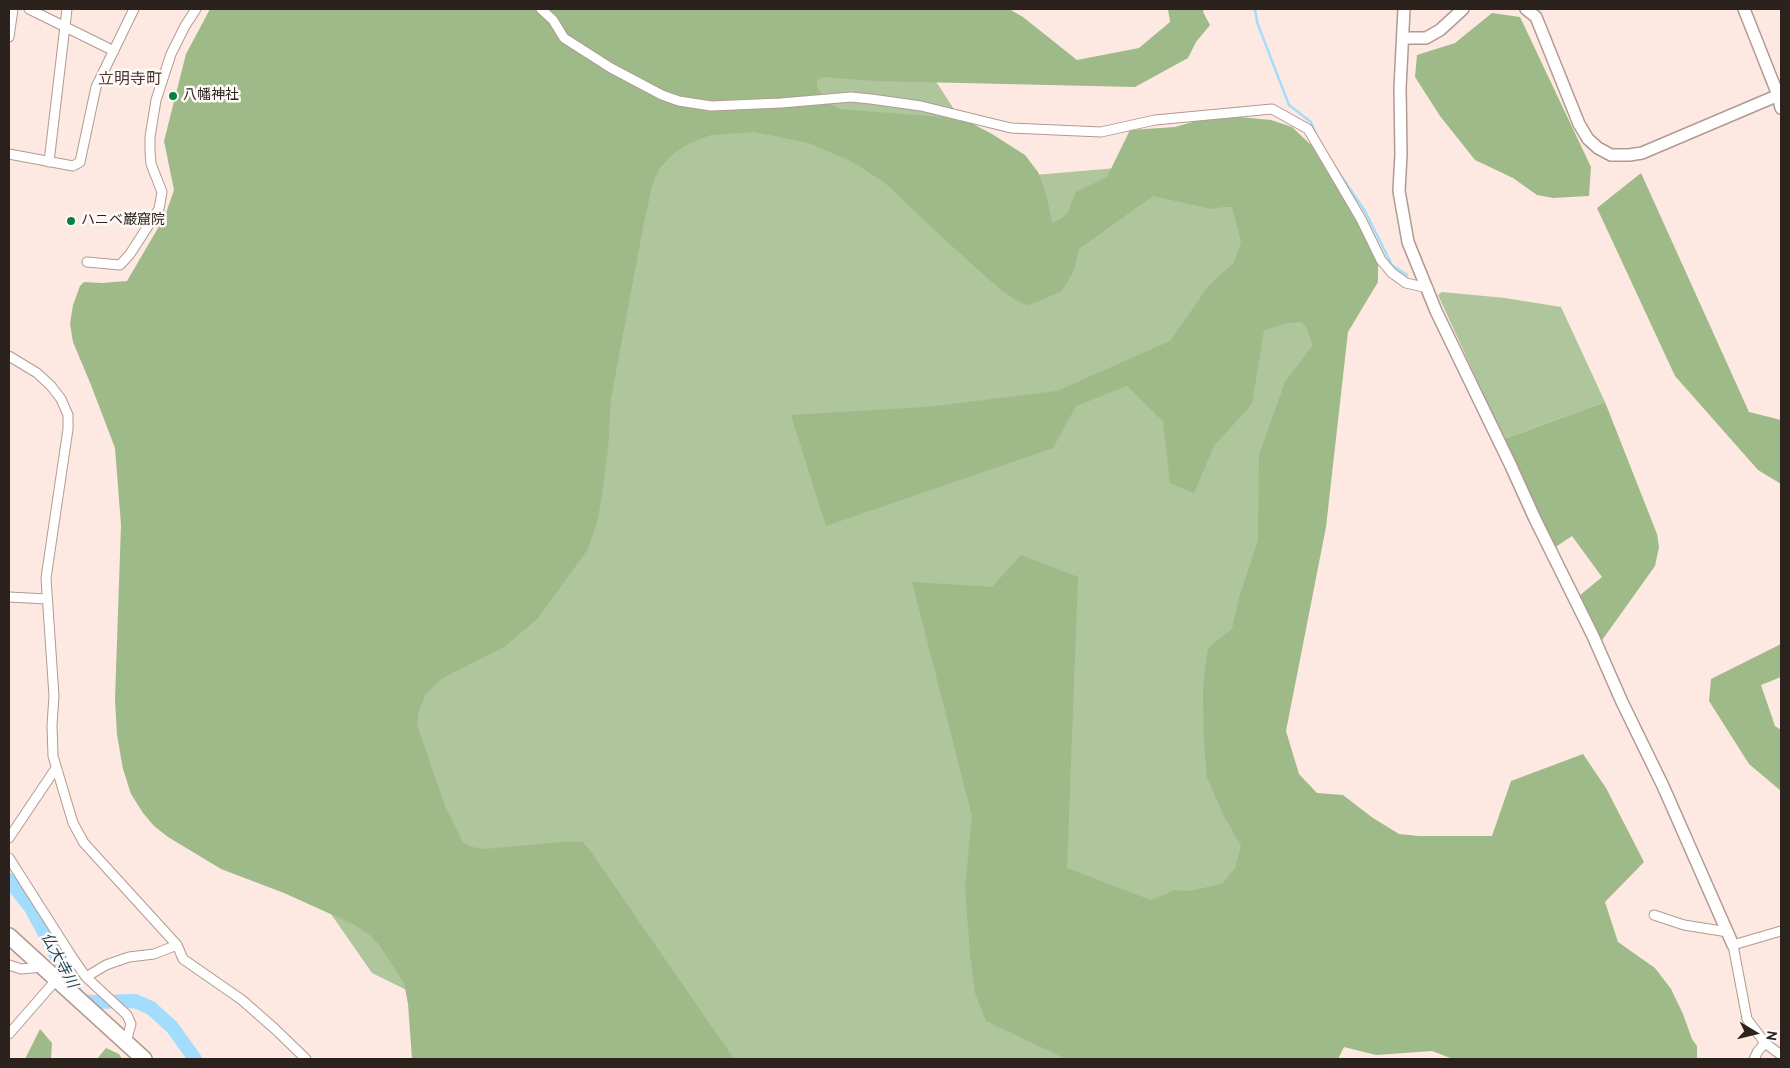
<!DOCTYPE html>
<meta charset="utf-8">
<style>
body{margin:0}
#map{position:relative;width:1790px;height:1068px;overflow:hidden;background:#fde9e1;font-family:Overpass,sans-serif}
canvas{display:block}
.frame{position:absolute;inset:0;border:10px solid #2b221e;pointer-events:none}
.north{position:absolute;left:1730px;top:1008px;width:50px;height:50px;-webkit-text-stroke:4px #fffaf8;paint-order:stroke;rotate:99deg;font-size:14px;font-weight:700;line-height:20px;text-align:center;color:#2b221e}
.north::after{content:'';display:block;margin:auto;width:18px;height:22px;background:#2b221e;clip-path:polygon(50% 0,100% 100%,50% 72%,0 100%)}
</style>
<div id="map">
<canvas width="1790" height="1068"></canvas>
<div class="frame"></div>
<div class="north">N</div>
</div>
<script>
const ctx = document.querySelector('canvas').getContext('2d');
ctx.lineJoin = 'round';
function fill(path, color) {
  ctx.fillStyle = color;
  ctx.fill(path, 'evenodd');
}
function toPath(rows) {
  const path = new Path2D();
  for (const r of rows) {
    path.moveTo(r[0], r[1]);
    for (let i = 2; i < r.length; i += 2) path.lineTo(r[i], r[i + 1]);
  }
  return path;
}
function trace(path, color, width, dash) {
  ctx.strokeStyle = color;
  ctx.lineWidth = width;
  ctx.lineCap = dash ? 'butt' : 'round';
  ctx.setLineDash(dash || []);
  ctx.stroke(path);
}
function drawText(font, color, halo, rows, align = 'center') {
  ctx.font = font + ' Overpass,"Noto Sans JP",sans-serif';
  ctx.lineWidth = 5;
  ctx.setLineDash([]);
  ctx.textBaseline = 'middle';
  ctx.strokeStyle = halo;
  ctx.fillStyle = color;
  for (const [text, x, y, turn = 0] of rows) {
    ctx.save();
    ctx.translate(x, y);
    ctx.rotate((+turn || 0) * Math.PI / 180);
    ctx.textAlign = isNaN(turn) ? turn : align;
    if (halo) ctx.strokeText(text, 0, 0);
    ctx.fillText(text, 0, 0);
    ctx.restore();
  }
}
fill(toPath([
 [916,51,999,178,1282,154,1334,311,1236,899,1072,916,963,660,1122,1059,481,1059,465,1019,372,973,249,796,316,115],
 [1442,292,1505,298,1561,307,1605,402,1504,439,1438,295]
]), '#afc59c');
fill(toPath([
 [210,9,1009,9,1023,17,1077,60,1139,48,1170,22,1168,9,1204,9,1203,12,1210,25,1196,42,1188,58,1135,87,876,81,823,77,817,80,817,86,826,102,839,109,941,117,971,123,992,134,1025,155,1038,172,1047,197,1052,223,1059,220,1067,214,1076,192,1107,177,1130,130,1175,127,1196,121,1239,117,1271,120,1292,127,1311,145,1330,167,1352,214,1378,254,1378,282,1348,332,1326,527,1286,731,1299,774,1317,793,1343,795,1373,818,1399,834,1419,836,1492,836,1511,781,1583,754,1606,788,1644,862,1605,902,1618,942,1655,968,1671,989,1683,1014,1692,1039,1697,1046,1697,1059,1453,1059,1432,1051,1376,1055,1344,1047,1338,1059,1066,1059,986,1021,975,993,970,954,965,887,972,816,912,582,992,587,1021,555,1078,577,1067,868,1151,900,1175,890,1189,891,1222,884,1235,868,1241,846,1224,816,1207,778,1204,743,1203,694,1205,667,1208,648,1232,629,1239,598,1258,540,1259,455,1285,382,1313,345,1306,326,1301,322,1288,323,1264,330,1252,404,1214,446,1194,493,1170,483,1163,421,1127,386,1076,406,1053,448,826,526,791,415,927,407,1057,391,1170,341,1210,284,1234,263,1241,242,1232,207,1224,207,1211,209,1153,196,1079,249,1074,270,1062,291,1039,301,1028,305,1021,303,1003,292,942,237,885,183,853,162,809,143,754,132,711,135,688,144,673,154,659,169,652,186,643,228,611,398,608,449,603,487,598,519,588,549,538,618,504,647,441,679,426,694,419,710,417,725,445,806,462,841,471,847,485,849,562,842,582,842,589,849,734,1059,412,1059,408,1004,404,983,380,946,371,936,355,925,284,893,221,869,168,837,154,826,143,813,131,794,123,769,117,735,115,699,121,525,115,448,91,385,73,342,70,324,73,305,80,286,84,282,102,283,127,281,165,216,174,190,164,141,186,54],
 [1492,13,1520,17,1591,167,1589,196,1553,198,1537,195,1513,178,1475,160,1440,116,1415,77,1417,55,1455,43],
 [1641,173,1749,412,1781,420,1781,484,1758,470,1675,376,1597,208],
 [1605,402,1657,534,1659,547,1655,566,1600,643,1579,596,1602,577,1572,536,1554,548,1504,439],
 [1781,644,1781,677,1761,685,1775,726,1781,730,1781,791,1749,764,1709,701,1711,679],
 [40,1029,52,1043,51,1059,25,1059],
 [106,1048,119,1054,122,1059,97,1059]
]), '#9eba88');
trace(toPath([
 [1255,9,1257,22,1289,105,1311,122,1316,135],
 [1331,161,1365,211,1392,265,1407,275]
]), '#a3ddfe', 2.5);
trace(toPath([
 [9,880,31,908,64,970,69,984,81,1000,91,1002,135,1001,151,1008,172,1027,195,1059]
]), '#a3ddfe', 14);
const minor = toPath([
 [29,9,114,51],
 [541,9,553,20,564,38,611,68,662,95,679,101,711,106,781,103,851,97,871,99,921,106,1011,128,1101,132,1155,120,1272,109,1308,129,1361,219,1381,260,1392,273,1406,283,1428,288],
 [9,37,13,9],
 [9,154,73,166,80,162,96,87,134,9],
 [49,162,67,9],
 [87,262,120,265,130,254,159,209,162,192,151,164,150,151,150,137,156,100,171,54,185,26,196,9],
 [9,356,37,373,51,386,61,399,68,415,68,429,46,578,54,696,52,725,53,756,73,823,84,843,177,945,183,959,242,1000,275,1029,306,1059],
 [9,597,47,599],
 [9,838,56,768],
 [9,858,72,957,86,977,127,1015,131,1024,126,1042],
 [1654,915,1684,925,1728,932],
 [1781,931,1733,945,1747,1019,1765,1043,1781,1055],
 [9,965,21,969,43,967],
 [86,977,106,965,129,957,154,954,177,945],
 [9,1034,56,980,72,957],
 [1754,1059,1758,1051,1765,1043]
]);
const tertiary = toPath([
 [1404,9,1400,88,1401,154,1399,191,1408,242,1436,311,1511,466,1535,519,1593,636,1622,702,1663,786,1733,945],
 [1526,9,1536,17,1579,124,1588,139,1598,148,1611,155,1629,155,1642,153,1781,94],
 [1744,9,1778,95,1781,108],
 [1403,38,1426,38,1440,30,1463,9]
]);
const primary = toPath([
 [9,936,144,1059]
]);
trace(minor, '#b19a91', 11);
trace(tertiary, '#b19a91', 14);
trace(primary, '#b19a91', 18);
trace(minor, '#fff', 9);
trace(tertiary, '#fff', 11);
trace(primary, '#fff', 15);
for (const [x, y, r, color] of [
 [173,96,5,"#02833d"],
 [71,221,5,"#02833d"]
]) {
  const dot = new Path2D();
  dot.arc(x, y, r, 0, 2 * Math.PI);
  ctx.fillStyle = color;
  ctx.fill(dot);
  trace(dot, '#fffaf8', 2);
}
drawText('14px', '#2b221e', '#fffaf8', [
 ["八幡神社",183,96],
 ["ハニベ巌窟院",81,221]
], 'left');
drawText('italic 15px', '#0e3e54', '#fffaf8', [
 ["仏大寺川",58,961,62]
]);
drawText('16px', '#49362f', '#fffaf8', [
 ["立明寺町",130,81]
]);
</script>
